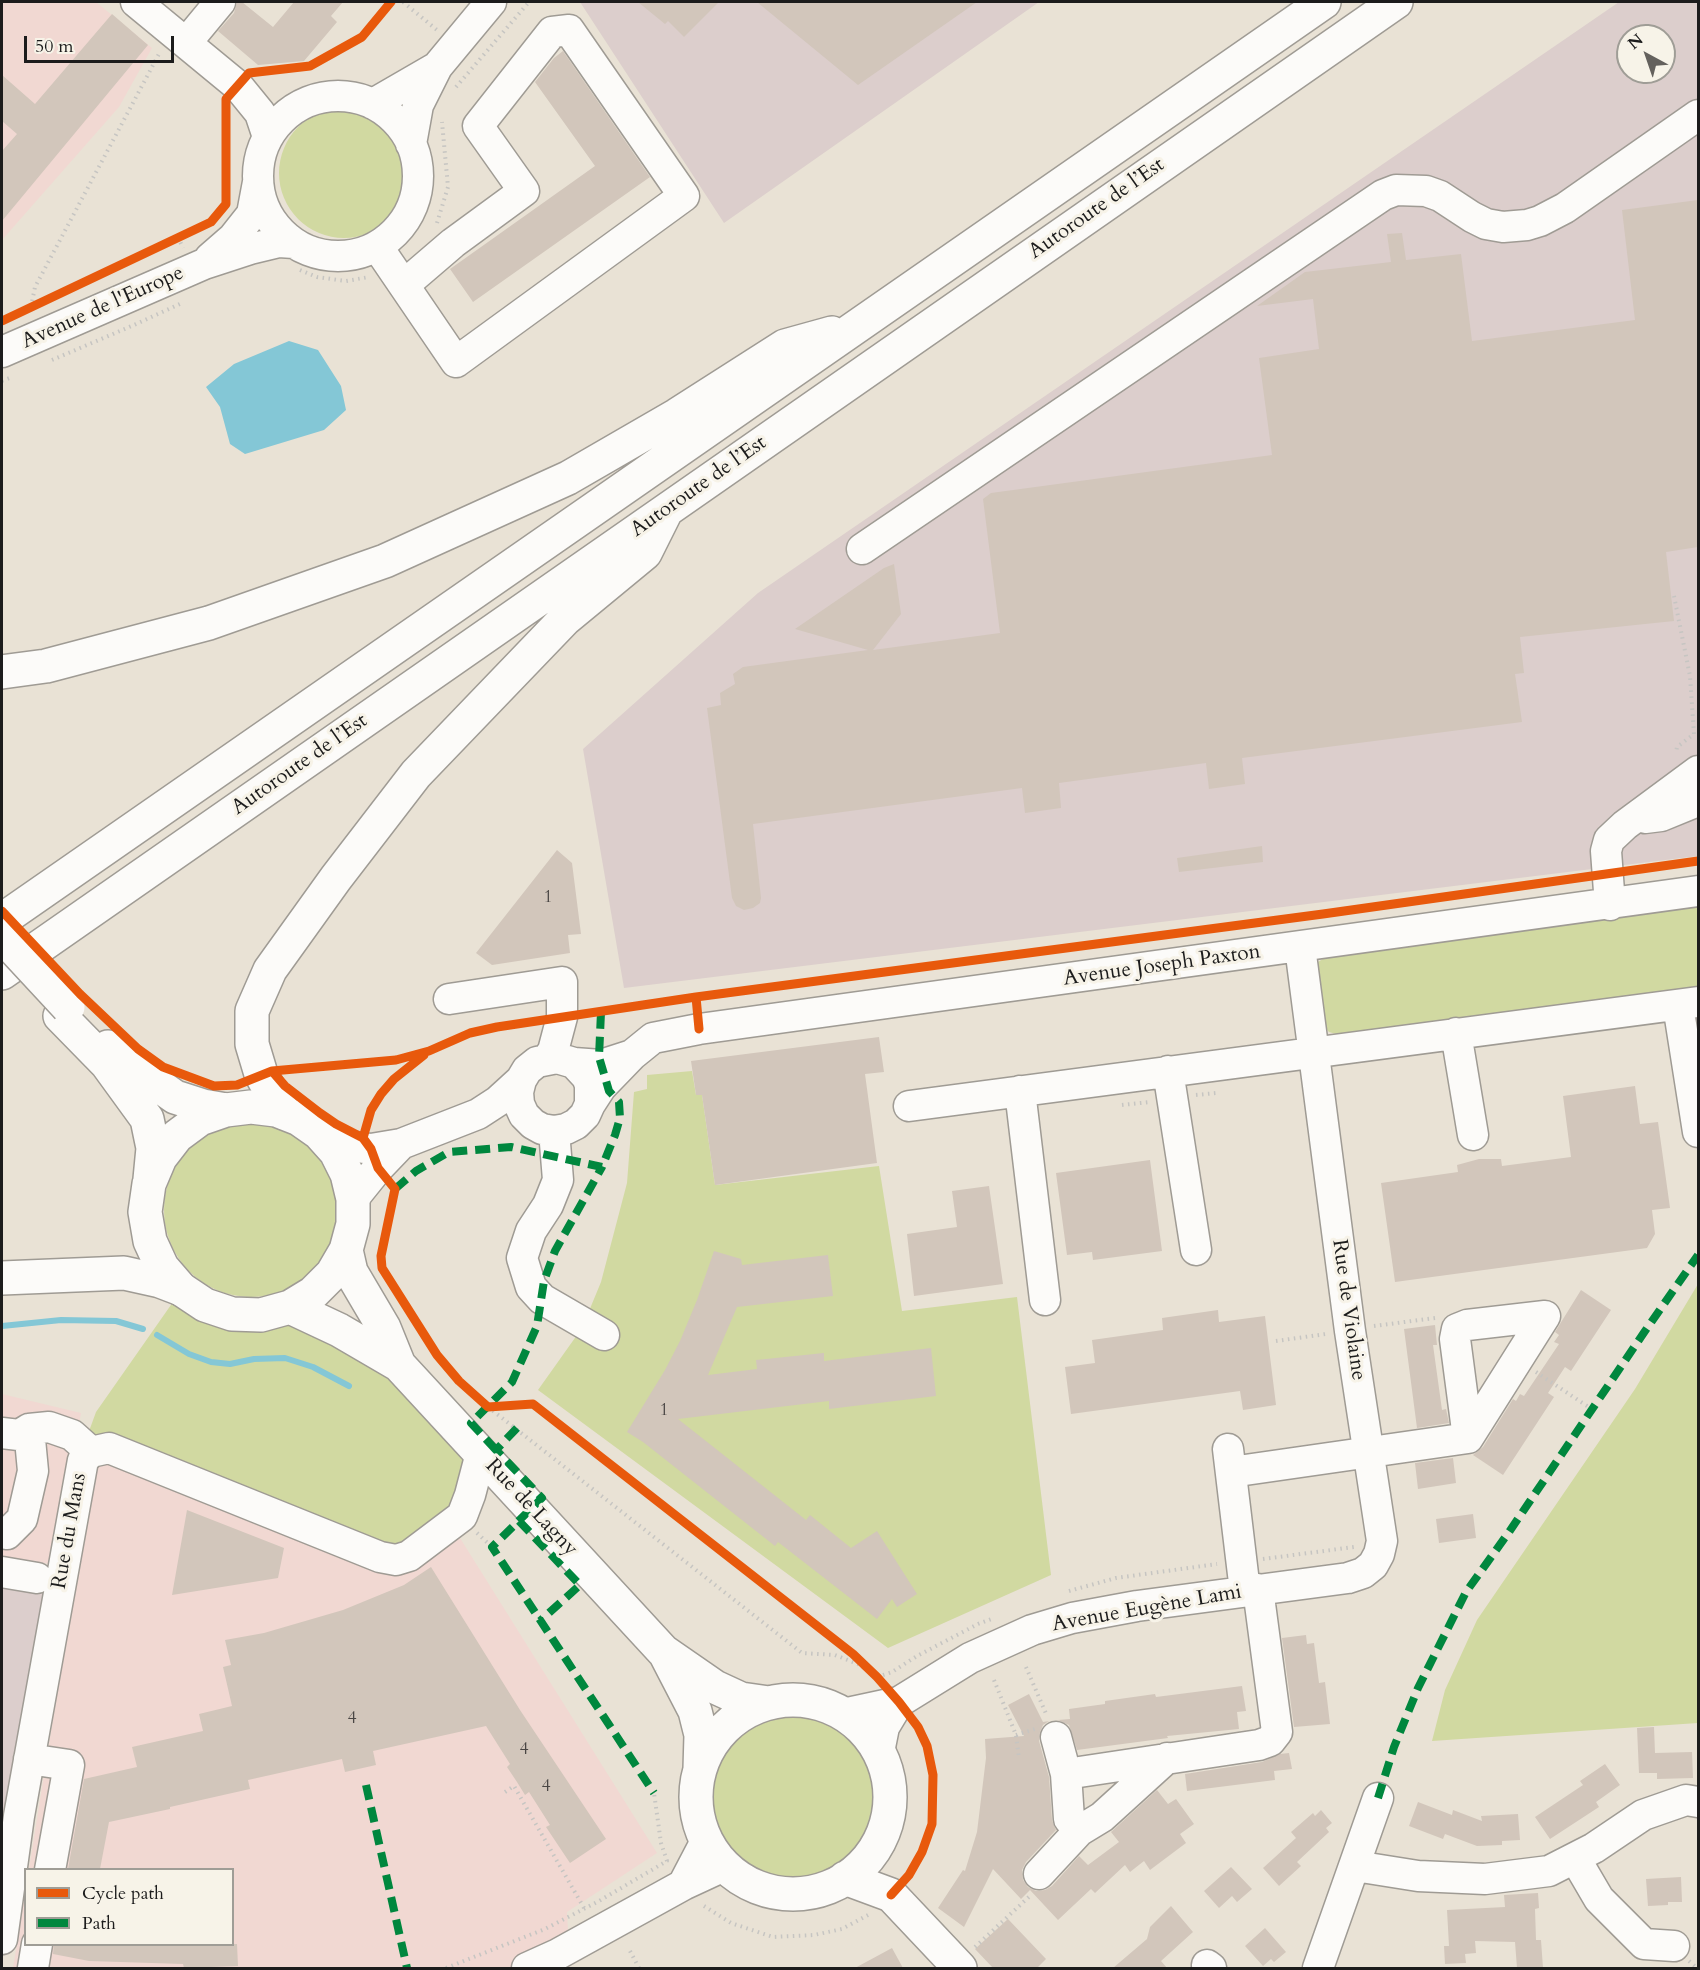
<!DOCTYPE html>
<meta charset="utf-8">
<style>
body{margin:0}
#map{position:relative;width:1700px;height:1970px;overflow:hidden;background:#e9e2d5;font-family:Cardo,serif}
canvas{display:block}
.frame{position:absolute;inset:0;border:3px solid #1c1c1c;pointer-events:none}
.legend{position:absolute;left:24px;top:1868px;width:210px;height:78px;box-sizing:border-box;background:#f7f3e8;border:2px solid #9f9d96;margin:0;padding:8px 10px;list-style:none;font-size:18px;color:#1c1c1c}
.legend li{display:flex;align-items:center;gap:12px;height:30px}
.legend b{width:30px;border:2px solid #9f9d96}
.north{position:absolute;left:1616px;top:24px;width:60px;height:60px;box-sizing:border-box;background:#f7f3e8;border:2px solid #9f9d96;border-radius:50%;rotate:320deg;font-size:16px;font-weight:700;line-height:24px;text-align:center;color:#1c1c1c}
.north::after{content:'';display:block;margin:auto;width:21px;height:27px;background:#64615d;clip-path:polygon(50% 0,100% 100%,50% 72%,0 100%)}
.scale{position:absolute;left:24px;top:36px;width:150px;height:27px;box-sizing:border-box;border:3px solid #1c1c1c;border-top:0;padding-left:8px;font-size:18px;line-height:21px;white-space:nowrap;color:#1c1c1c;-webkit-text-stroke:4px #f7f3e8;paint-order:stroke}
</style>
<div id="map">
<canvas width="1700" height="1970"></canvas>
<div class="frame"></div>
<ul class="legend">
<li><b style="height:8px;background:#e8590c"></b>Cycle path</li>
<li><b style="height:8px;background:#00873e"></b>Path</li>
</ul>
<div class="north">N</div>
<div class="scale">50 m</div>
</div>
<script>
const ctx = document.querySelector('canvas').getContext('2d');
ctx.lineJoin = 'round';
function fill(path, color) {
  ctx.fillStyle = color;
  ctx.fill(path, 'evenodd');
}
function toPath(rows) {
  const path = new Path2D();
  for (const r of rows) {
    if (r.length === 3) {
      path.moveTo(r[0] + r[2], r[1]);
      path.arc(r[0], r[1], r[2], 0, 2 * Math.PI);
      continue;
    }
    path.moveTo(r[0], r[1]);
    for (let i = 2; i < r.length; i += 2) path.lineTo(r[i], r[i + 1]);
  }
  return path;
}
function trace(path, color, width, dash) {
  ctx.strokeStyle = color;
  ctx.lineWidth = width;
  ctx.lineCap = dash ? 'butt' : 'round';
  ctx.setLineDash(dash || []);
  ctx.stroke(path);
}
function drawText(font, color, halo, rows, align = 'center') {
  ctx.font = font + ' Cardo,serif';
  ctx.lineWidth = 6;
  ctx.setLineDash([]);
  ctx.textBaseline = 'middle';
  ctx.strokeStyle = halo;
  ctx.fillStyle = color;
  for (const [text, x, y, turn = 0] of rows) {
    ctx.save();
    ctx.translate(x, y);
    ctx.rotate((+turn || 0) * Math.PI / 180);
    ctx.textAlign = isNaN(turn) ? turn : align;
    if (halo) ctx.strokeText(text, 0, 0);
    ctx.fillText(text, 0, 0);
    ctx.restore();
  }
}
fill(toPath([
 [2,2,96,2,152,48,119,107,2,240],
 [2,1394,81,1413,75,1447,402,1572,460,1538,657,1853,567,1912,570,1968,13,1968,25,1892,26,1944,232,1944,232,1870,29,1869,77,1568,2,1557]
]), '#f1d8d2');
fill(toPath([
 [580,2,1039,2,724,223],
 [1619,2,1698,2,1698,856,624,988,583,749,758,593],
 [1628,36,1664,36,1664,72,1628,72],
 [2,1580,65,1590,2,1934]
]), '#dccecc');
fill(toPath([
 [344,173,65],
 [1698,903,1698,990,1343,1036,1329,1032,1322,1024,1314,973,1318,962,1331,954],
 [692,1071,696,1095,702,1095,715,1185,879,1166,902,1311,1017,1297,1051,1575,888,1648,538,1390,582,1328,601,1282,627,1183,634,1092,647,1089,647,1075],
 [251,1210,87],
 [1698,1284,1698,1723,1432,1741,1445,1690,1477,1620,1635,1389],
 [173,1302,272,1324,301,1324,352,1350,388,1378,466,1458,460,1499,405,1552,88,1434,96,1412],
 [793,1795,84]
]), '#d1d9a1');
fill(toPath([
 [289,341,318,350,341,386,346,410,324,430,245,454,230,444,220,407,206,387,234,364]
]), '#84c7d6');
trace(toPath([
 [2,1326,61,1320,116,1321,143,1329],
 [157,1335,189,1354,211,1362,230,1364,254,1359,285,1358,313,1367,349,1386]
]), '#84c7d6', 6);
fill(toPath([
 [237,2,242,2,273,27,294,2,343,2,331,16,337,22,304,61,258,65,218,31,234,13],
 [638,2,719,2,684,37,668,21,665,24],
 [757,2,977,2,858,85],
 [112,14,148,45,2,221,2,151,17,134,2,121,2,75,35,104],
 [563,51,650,177,473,302,450,269,595,166,535,82,554,58],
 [1698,200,1698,547,1666,552,1674,621,1520,637,1524,673,1515,674,1522,722,1242,758,1245,784,1209,789,1206,763,1059,783,1061,808,1025,813,1022,788,753,824,761,898,760,903,753,908,744,910,736,906,732,898,707,708,721,705,720,693,735,684,733,674,743,667,868,650,795,629,884,568,894,564,901,614,873,650,1000,633,983,499,991,493,1272,455,1259,358,1319,349,1313,299,1257,306,1305,272,1391,262,1387,234,1402,233,1406,260,1461,254,1472,341,1635,320,1622,210],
 [1262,846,1263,862,1179,872,1177,858],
 [557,850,572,863,581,934,568,935,570,953,492,965,476,953],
 [879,1037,884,1072,865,1074,877,1163,715,1185,702,1095,696,1095,691,1061],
 [1635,1086,1640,1124,1658,1122,1670,1208,1652,1210,1655,1234,1647,1248,1395,1282,1381,1183,1458,1172,1457,1165,1479,1159,1501,1159,1502,1166,1571,1157,1563,1096],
 [1150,1160,1162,1251,1093,1260,1092,1252,1067,1255,1056,1173],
 [989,1186,1003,1284,914,1296,907,1234,957,1227,952,1191],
 [714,1251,741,1259,742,1265,828,1255,833,1296,737,1307,708,1375,757,1369,756,1360,824,1353,824,1361,931,1348,936,1396,829,1409,829,1401,678,1419,806,1520,810,1515,851,1548,877,1531,917,1594,897,1607,892,1599,877,1619,778,1542,775,1546,643,1442,627,1432,665,1370,680,1341,697,1300],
 [1581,1290,1611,1310,1571,1371,1565,1367,1548,1393,1554,1397,1503,1475,1473,1455,1483,1447,1513,1399,1516,1401,1520,1394,1524,1396,1559,1344,1554,1342,1559,1335,1555,1332],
 [1218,1310,1219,1322,1265,1316,1276,1405,1243,1410,1240,1391,1071,1414,1065,1367,1095,1363,1092,1340,1163,1330,1162,1318],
 [1435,1325,1437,1345,1433,1345,1442,1410,1446,1409,1449,1423,1417,1428,1404,1329],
 [1453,1458,1456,1483,1418,1489,1415,1463],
 [187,1510,284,1548,278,1578,172,1595],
 [1473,1514,1476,1538,1439,1543,1436,1519],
 [431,1567,520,1710,606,1839,570,1863,546,1827,550,1825,529,1792,525,1795,517,1782,507,1767,510,1764,486,1726,373,1751,376,1765,345,1772,342,1759,248,1780,250,1789,170,1807,170,1809,109,1822,100,1869,68,1869,84,1779,137,1767,132,1747,203,1731,199,1714,232,1706,223,1667,231,1665,225,1640,264,1633,343,1610,404,1585],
 [1306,1635,1307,1644,1314,1643,1319,1683,1325,1682,1330,1724,1294,1727,1282,1638],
 [1242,1686,1246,1711,1237,1712,1239,1729,1167,1736,1168,1738,1077,1750,1069,1725,1058,1720,1070,1719,1069,1709,1105,1704,1105,1701,1155,1694,1156,1697],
 [1029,1694,1043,1722,1049,1721,1043,1725,1040,1732,1039,1741,1049,1777,1052,1820,1056,1830,1026,1862,1022,1870,1023,1880,1028,1887,1036,1891,1045,1890,1052,1886,1079,1856,1088,1865,1119,1842,1111,1832,1157,1790,1168,1804,1176,1799,1194,1824,1180,1834,1186,1843,1150,1870,1144,1861,1130,1872,1125,1865,1095,1893,1091,1889,1058,1920,1030,1890,1021,1899,993,1869,964,1927,938,1908,963,1870,965,1871,977,1832,986,1758,985,1739,1024,1736,1008,1705],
 [1654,1727,1655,1753,1692,1752,1693,1778,1657,1779,1657,1773,1639,1773,1637,1728],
 [1289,1753,1292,1769,1274,1771,1275,1780,1187,1791,1185,1774,1262,1762,1280,1754],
 [1605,1764,1620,1785,1596,1802,1599,1807,1550,1839,1535,1817,1583,1785,1580,1781],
 [1418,1802,1452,1815,1453,1810,1482,1821,1481,1816,1518,1814,1520,1840,1502,1841,1502,1845,1477,1846,1445,1834,1443,1839,1409,1826],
 [1321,1810,1332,1823,1326,1828,1329,1832,1297,1862,1301,1866,1279,1886,1263,1868,1296,1838,1291,1832,1313,1813,1315,1816],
 [1231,1867,1252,1889,1237,1902,1232,1896,1219,1908,1204,1891],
 [1681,1877,1682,1902,1668,1902,1668,1905,1648,1906,1646,1879],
 [1538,1893,1539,1908,1535,1909,1536,1940,1541,1940,1543,1968,1517,1968,1515,1942,1475,1941,1476,1953,1465,1954,1466,1963,1445,1964,1444,1946,1449,1946,1447,1910,1505,1907,1504,1895],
 [1171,1906,1193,1932,1161,1961,1167,1968,1113,1968,1147,1939,1150,1927],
 [1008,1919,1046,1959,1037,1968,993,1968,975,1949],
 [1265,1928,1286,1952,1274,1962,1271,1959,1263,1966,1245,1946],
 [54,1944,237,1944,238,1966,184,1968,183,1964,89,1961,53,1954],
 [892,1948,903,1968,855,1968]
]), '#d2c6bb');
const minor = toPath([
 [136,2,238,86,260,113,268,137],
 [186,43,220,2],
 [338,176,80],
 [373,104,437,67],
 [411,144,418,105,437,67,491,2],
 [377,246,456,362,684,196,569,30,552,32,478,126,524,191,453,243,404,285],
 [210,258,233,238,252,214,258,182],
 [2,352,204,264,250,249,279,242,294,243],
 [862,549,1383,195,1396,190,1426,191,1440,196,1472,217,1486,224,1503,227,1527,225,1540,221,1565,208,1698,115],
 [1645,818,1661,816,1698,801],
 [1610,905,1606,851,1609,840,1625,825,1698,771],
 [449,999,562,982,562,1017,553,1051,548,1058],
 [1678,1005,1698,1132],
 [1456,1033,1473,1135],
 [574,1063,587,1077,590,1085,590,1104,585,1115,576,1124,566,1129,554,1131,542,1129,533,1124,524,1115,519,1104,518,1092,521,1080,527,1070,537,1062,557,1058,574,1063,601,1065,632,1055],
 [1168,1071,1196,1250],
 [1020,1091,1045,1300],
 [590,1104,601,1087,632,1055,653,1038,699,1029,1698,891],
 [909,1106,1698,1002],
 [554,1131,558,1180,548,1205,531,1231,522,1258,531,1287,542,1299,604,1335],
 [319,1133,349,1146,371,1149,401,1144,478,1114,498,1101,521,1080],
 [353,1199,378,1168,401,1144],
 [2,1433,19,1435,29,1429,49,1427,72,1435,91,1452],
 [1228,1449,1245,1591],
 [1231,1472,1468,1438,1545,1316,1467,1325,1457,1329,1455,1339,1468,1438],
 [2,1533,7,1534,22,1519,33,1471,29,1429],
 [2,1572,37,1578],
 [843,1714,899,1702,970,1658,1032,1630,1072,1618,1137,1606,1348,1578,1363,1573,1373,1565,1379,1554,1382,1541,1350,1331,1300,947],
 [1056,1737,1066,1774,1069,1819,1079,1831],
 [879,1752,884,1727,899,1702],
 [29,1759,69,1765,50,1870],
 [1066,1774,1259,1745,1270,1741,1277,1732,1258,1589],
 [1575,1858,1599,1899,1644,1944,1674,1946],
 [1355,1866,1418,1876,1485,1879,1549,1871,1594,1848,1643,1815,1686,1800,1698,1802],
 [1039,1874,1079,1831,1102,1817,1167,1758],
 [683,1885,706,1841],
 [2,1939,19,1816,83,1460,91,1452,109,1448,380,1557,396,1560,409,1556,462,1516,470,1495,481,1453],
 [1207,1965,1211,1968],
 [33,1968,37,1944],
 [527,1968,558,1954,683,1885,724,1866],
 [1318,1968,1378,1798]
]);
const major = toPath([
 [60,1016,107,1064,147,1119,153,1148,150,1179],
 [108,1047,117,1056,175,1097,203,1106,226,1110],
 [346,1250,332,1274,313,1293,290,1307,261,1315,232,1314,205,1305,181,1289,162,1267,150,1241,145,1212,149,1184,160,1158,177,1136,200,1119,226,1110,251,1107,276,1110,299,1119,319,1133,336,1152,347,1174,353,1199,353,1224,346,1250,351,1272,384,1328,399,1365],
 [290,1307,339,1330,399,1365,663,1651,715,1687,741,1699,769,1703],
 [666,1655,695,1711,701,1735,700,1769],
 [793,1797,97],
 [845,1878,891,1895,960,1968]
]);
const highway = toPath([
 [2,672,46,666,209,623,385,561,568,478,677,415,785,346,832,333],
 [2,920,1324,2],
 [2,973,1396,2],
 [285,1113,274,1098,261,1074,252,1044,252,1011,270,970,336,878,416,774,565,619,645,553,665,513],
 [2,1278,124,1273,160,1281,181,1289]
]);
trace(minor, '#9f9b94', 33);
trace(major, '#9f9b94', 36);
trace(highway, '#9f9b94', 36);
trace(toPath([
 [403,2,437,30],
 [456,87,529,2],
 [437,223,448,187,442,122],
 [178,237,183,248],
 [300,270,317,277,346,281,369,277],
 [31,307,35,287,160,52],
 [52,360,134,325,182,303],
 [2,381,12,377],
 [1674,596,1690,676,1694,734,1677,747,1676,753],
 [1196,1095,1216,1093],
 [1122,1105,1150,1102],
 [1374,1326,1435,1318],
 [1276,1341,1326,1334],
 [1536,1372,1593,1410],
 [488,1407,802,1653,835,1655,858,1664,877,1677,892,1672,917,1656,978,1624,994,1618],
 [477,1533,492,1547],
 [1263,1559,1354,1547],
 [1069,1591,1116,1578,1217,1564],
 [1026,1667,1047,1716],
 [994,1680,1016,1735,1019,1758],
 [1016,1735,1035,1729],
 [505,1792,514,1786,584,1908],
 [704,1906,731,1923,773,1937,814,1935,842,1929,868,1915],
 [975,1947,1031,1895],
 [630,1951,639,1968],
 [1689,1961,1697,1968],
 [446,1968,545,1929,599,1901,667,1861,661,1843,654,1793]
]), '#c6c5c2', 4, [1.5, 4.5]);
trace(minor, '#fcfbf9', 30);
trace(major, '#fcfbf9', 33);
trace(highway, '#fcfbf9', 33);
const majorBridge = toPath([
 [2,936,68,1007]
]);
trace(majorBridge, '#9f9b94', 36, []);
trace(majorBridge, '#fcfbf9', 33);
trace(toPath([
 [395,1189,416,1171,449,1152,511,1147,602,1167,615,1135,620,1118,619,1102,609,1091,599,1057,601,1012],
 [517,1428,496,1450,542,1498,492,1547,654,1793],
 [496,1450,471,1423,512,1382,537,1326,544,1281,555,1251,602,1167],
 [519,1521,580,1585,540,1621],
 [366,1785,407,1968],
 [1378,1798,1394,1747,1418,1688,1466,1592,1509,1532,1643,1334,1698,1255]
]), '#00873e', 8, [15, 8]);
trace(toPath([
 [2,321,211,222,226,204,226,99,249,73,310,66,362,37,391,2],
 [2,911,80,994,138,1049,163,1067,214,1086,237,1085,272,1071,285,1086,320,1113,336,1124,363,1138,371,1149,378,1168,395,1189,381,1256,382,1268,437,1355,459,1381,488,1407,533,1404,853,1654,877,1677,899,1702,918,1727,927,1746,933,1775,932,1824,922,1852,909,1875,891,1895],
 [696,997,1323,914,1698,861],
 [272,1071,396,1060,429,1051,470,1033,497,1027,696,997,699,1029],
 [363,1138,371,1110,381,1094,394,1079,424,1055]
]), '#e8590c', 9);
drawText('18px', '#4a4644', null, [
 ["1",548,898],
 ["1",664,1411],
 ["4",352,1719],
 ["4",524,1750],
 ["4",546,1787]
]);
drawText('21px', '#1c1c1c', '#f7f3e8', [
 ["Autoroute de l’Est",1097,209,-35],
 ["Avenue de l'Europe",103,308,-24],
 ["Autoroute de l’Est",699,487,-35],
 ["Autoroute de l’Est",300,765,-35],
 ["Avenue Joseph Paxton",1162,966,-8],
 ["Rue de Violaine",1348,1310,82],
 ["Rue de Lagny",531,1508,47],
 ["Rue du Mans",70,1531,-80],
 ["Avenue Eugène Lami",1147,1609,-10]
]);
</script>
